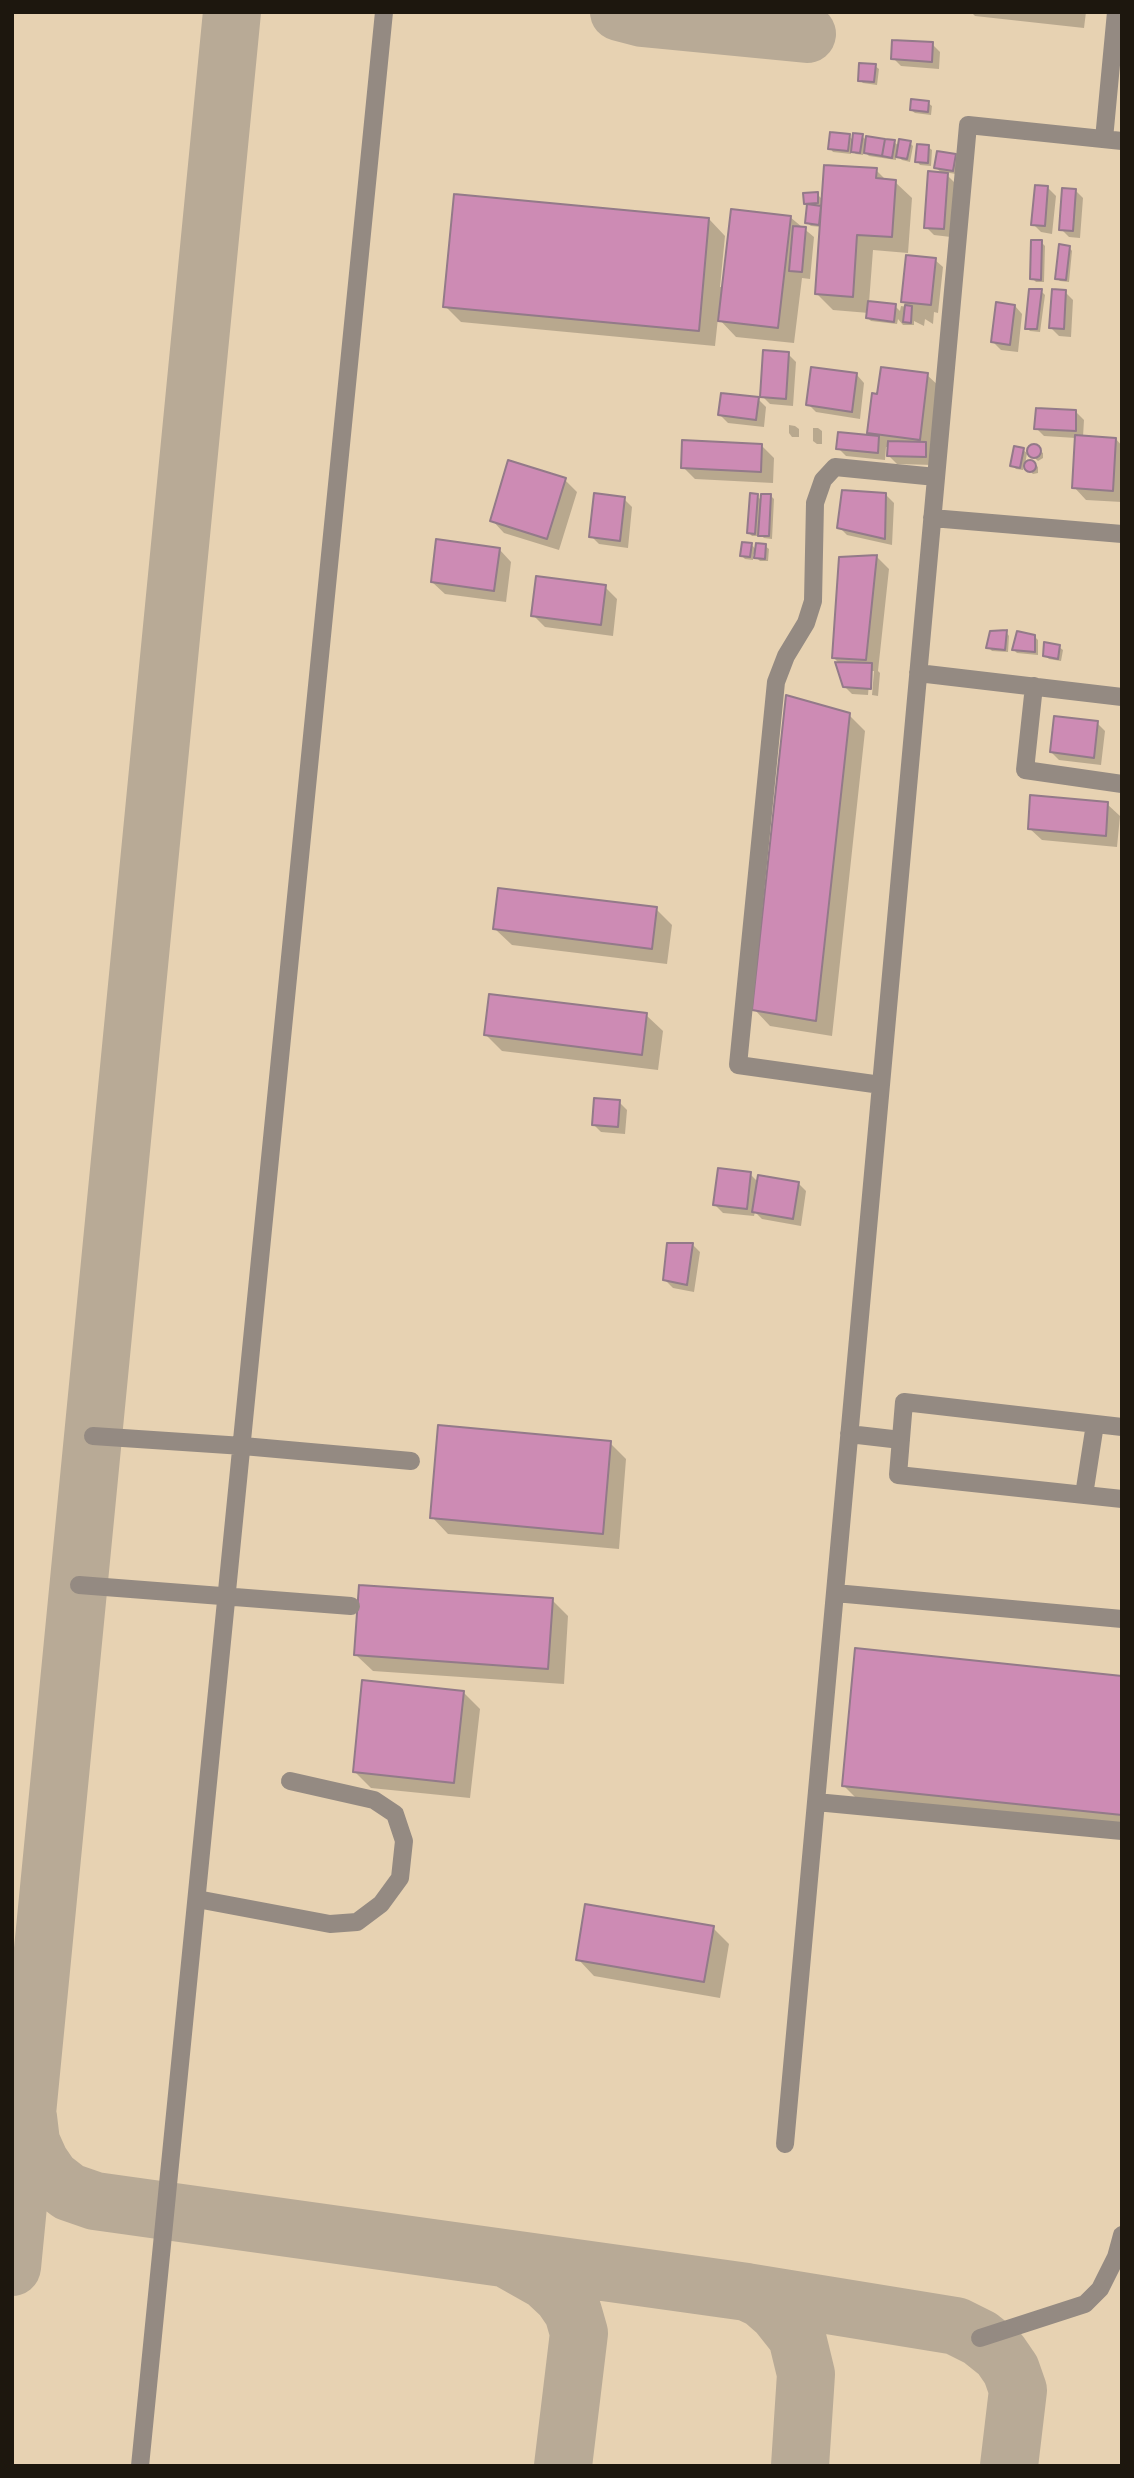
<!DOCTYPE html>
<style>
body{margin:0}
#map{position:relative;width:1134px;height:2478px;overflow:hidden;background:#efddc5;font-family:"Asap Condensed",sans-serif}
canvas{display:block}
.frame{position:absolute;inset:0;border:14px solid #1d170e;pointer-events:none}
</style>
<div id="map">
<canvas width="1134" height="2478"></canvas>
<div class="frame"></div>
</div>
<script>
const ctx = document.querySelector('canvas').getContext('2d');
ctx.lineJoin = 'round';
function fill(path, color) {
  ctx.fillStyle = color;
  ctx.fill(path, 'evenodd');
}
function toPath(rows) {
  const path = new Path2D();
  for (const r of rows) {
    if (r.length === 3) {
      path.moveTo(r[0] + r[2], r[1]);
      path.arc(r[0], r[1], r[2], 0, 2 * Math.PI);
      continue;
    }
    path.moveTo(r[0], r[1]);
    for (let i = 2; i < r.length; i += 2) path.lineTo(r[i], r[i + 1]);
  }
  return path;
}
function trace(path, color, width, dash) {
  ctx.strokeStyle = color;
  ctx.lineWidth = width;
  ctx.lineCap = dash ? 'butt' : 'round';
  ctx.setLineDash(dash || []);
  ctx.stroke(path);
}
fill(toPath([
 [12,12,1122,12,1122,2466,12,2466]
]), '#e7d2b2');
fill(toPath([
 [971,12,1086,12,1084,28,975,16],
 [932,44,940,52,939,69,901,66,893,58],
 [875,66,879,69,877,85,863,83,860,80],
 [928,103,932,106,931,115,915,113,911,110],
 [849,136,854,141,862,136,867,141,894,142,900,147,910,143,913,146,910,162,902,160,896,155,896,160,869,156,864,151,863,155,856,154,851,150,851,154,833,152,830,148],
 [928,147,932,150,931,166,920,165,917,161],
 [955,156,958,159,956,174,944,172,955,183,951,237,934,235,926,227,943,174,936,168],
 [876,170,887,181,895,182,912,198,908,253,873,250,869,303,895,306,900,311,901,306,908,307,903,302,935,260,943,267,938,313,934,312,933,324,925,319,924,326,914,321,914,325,903,325,898,319,897,324,871,321,868,318,869,313,833,310,817,294,822,227,811,226,807,223,809,206,805,203,817,194,823,200],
 [1048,188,1056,196,1052,234,1041,232,1033,224],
 [1075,190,1083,198,1080,238,1069,237,1061,229],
 [790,217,814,237,810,279,802,278,794,343,736,337,718,318,715,346,461,322,445,306,709,219,725,236,720,287,724,287],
 [1041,242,1045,246,1044,282,1036,282,1032,278],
 [1069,247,1072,251,1069,282,1060,281,1057,278],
 [1041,291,1045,295,1040,332,1030,331,1027,328],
 [1065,292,1073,300,1071,337,1059,336,1051,328],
 [1015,306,1022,314,1018,352,1001,350,993,342],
 [788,354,796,362,793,406,770,404,762,396],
 [857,375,864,383,860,419,816,412,808,404],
 [927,375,940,387,933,465,897,464,889,456,889,447,886,447,885,460,846,456,838,448,873,437,869,432,879,396],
 [758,399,766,407,764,427,728,423,720,415],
 [1076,412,1084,420,1083,437,1116,439,1122,446,1122,502,1086,500,1074,487,1076,438,1044,436,1036,428],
 [789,425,795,426,799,429,799,437,792,437,789,433],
 [813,428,818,428,822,431,822,444,817,444,813,441],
 [762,446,774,458,773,483,695,479,683,467],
 [1033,446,1043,453,1043,458,1038,461,1029,453],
 [1023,450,1027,453,1025,465,1032,461,1038,467,1038,473,1033,474,1024,465,1023,470,1016,469,1012,465],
 [565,480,577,492,559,550,504,533,492,520],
 [886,495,894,503,892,545,847,535,839,527],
 [757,496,762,501,771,496,774,499,772,539,764,538,758,533,758,536,752,536,748,532],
 [624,499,632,507,628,548,599,544,591,536],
 [751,544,757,551,765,546,769,549,768,561,760,561,753,554,753,560,745,559,742,556],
 [499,549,511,562,506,602,445,594,432,582],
 [877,557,889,569,878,671,880,673,878,696,872,695,874,671,870,671,868,695,852,694,844,686,840,664,833,657],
 [605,587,617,599,613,636,545,627,533,615],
 [1006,632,1009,636,1008,652,992,651,988,647],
 [1035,637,1038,640,1038,655,1017,653,1014,650],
 [1059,647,1063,650,1061,661,1049,659,1045,655],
 [849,715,865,731,832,1036,770,1026,754,1009],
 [1097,723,1105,731,1101,765,1059,760,1051,752],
 [1107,804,1120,816,1117,847,1042,840,1029,828],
 [656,909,672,925,667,964,512,945,495,929],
 [646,1015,663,1031,658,1070,502,1051,486,1035],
 [619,1102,627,1110,625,1134,601,1132,593,1124],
 [750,1174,758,1182,798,1183,806,1191,801,1226,762,1219,755,1212,754,1216,723,1213,715,1205],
 [693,1245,700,1252,694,1292,673,1288,665,1280],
 [610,1443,626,1459,619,1549,448,1534,432,1517],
 [552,1600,568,1616,564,1684,373,1671,356,1655],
 [1122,1677,1122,1829,860,1802,843,1785],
 [463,1692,480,1709,470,1798,371,1788,354,1771],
 [713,1928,729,1944,720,1998,594,1976,578,1959]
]), '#0003');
trace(toPath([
 [619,12,642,18,807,34],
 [28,2117,31,2142,40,2162,51,2178,69,2192,95,2201,747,2292,762,2299,778,2313,797,2337,806,2374,800,2466],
 [507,2259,546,2281,562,2296,573,2312,579,2333,563,2466],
 [12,2267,232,12],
 [747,2292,956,2326,980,2338,1000,2354,1011,2370,1018,2390,1009,2466]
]), '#b8aa96', 58);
const building = toPath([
 [892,40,933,42,932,62,891,59,892,40],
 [859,63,876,64,874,82,858,81,859,63],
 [911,99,929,101,928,112,910,110,911,99],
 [830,132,850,134,848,151,828,149,830,132],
 [853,133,863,134,860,153,851,152,853,133],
 [866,136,885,139,882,156,864,153,866,136],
 [885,139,895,140,892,158,882,156,885,139],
 [899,139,911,141,907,159,896,157,899,139],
 [917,144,929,145,928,163,915,162,917,144],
 [937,151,956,154,953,171,934,168,937,151],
 [824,165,877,168,876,178,896,180,892,237,857,235,853,297,815,294,824,165],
 [928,171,948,173,944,229,924,228,928,171],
 [1035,185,1048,186,1045,226,1031,225,1035,185],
 [1062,188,1076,189,1073,231,1059,230,1062,188],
 [818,192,818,203,804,204,803,193,818,192],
 [454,194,709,218,699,331,443,307,454,194],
 [807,204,821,206,819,225,805,223,807,204],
 [731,209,791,216,778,328,718,321,731,209],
 [793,226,806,227,802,272,789,271,793,226],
 [1031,240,1042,240,1041,280,1030,279,1031,240],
 [1059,244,1070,246,1066,280,1055,279,1059,244],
 [906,255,936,258,931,305,901,302,906,255],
 [1029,289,1042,289,1037,329,1025,329,1029,289],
 [1052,289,1066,290,1064,329,1049,328,1052,289],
 [868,301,896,304,894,322,866,318,868,301],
 [996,302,1015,305,1010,345,991,342,996,302],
 [905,305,912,306,911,323,903,322,905,305],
 [763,350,789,352,786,399,760,397,763,350],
 [811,367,857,373,852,412,806,405,811,367],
 [881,367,928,373,920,440,867,433,872,393,877,394,881,367],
 [721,393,759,397,756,420,718,415,721,393],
 [1036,408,1076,410,1076,431,1034,429,1036,408],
 [838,432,879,436,878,453,836,449,838,432],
 [1075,435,1116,438,1113,491,1072,488,1075,435],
 [682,440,762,444,761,472,681,468,682,440],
 [888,441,926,442,926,457,887,456,888,441],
 [1034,451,7],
 [1014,446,1024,448,1020,468,1010,466,1014,446],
 [1030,466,6],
 [508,460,566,478,547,539,490,521,508,460],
 [842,490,886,493,885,539,837,528,842,490],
 [594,493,625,497,620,541,589,537,594,493],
 [750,493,758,494,755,534,747,533,750,493],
 [761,494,771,494,769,536,758,536,761,494],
 [436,539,500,548,494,591,431,582,436,539],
 [742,542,752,543,750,557,740,556,742,542],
 [756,543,766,544,765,559,754,558,756,543],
 [877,555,866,660,832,658,839,557,877,555],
 [536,576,606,585,601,625,531,616,536,576],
 [1007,630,1005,650,986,648,990,631,1007,630],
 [1017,631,1035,635,1035,652,1012,650,1017,631],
 [1044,642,1060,645,1058,659,1043,656,1044,642],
 [835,662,872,663,871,689,843,687,835,662],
 [786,695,850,713,816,1021,752,1010,786,695],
 [1054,716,1098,721,1094,758,1050,752,1054,716],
 [1030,795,1108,802,1106,836,1028,829,1030,795],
 [498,888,657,907,652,949,493,929,498,888],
 [489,994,647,1013,642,1055,484,1035,489,994],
 [594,1098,620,1100,618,1127,592,1125,594,1098],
 [718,1168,751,1172,747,1209,713,1205,718,1168],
 [758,1175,799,1182,793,1219,752,1212,758,1175],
 [667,1243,693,1243,687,1285,663,1280,667,1243],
 [438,1425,611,1441,603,1534,430,1518,438,1425],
 [359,1585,553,1598,548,1669,354,1655,359,1585],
 [855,1648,1122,1676,1122,1815,842,1786,855,1648],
 [362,1680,464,1691,454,1783,353,1772,362,1680],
 [585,1904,714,1926,704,1982,576,1960,585,1904]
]);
fill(building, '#cd8bb4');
trace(building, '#937a89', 2);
trace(toPath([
 [1104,139,1116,12],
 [932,518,1122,534],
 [918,673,1122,697],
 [1034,686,1025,770,1122,784],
 [881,1085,738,1065,776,682,786,656,806,623,813,601,815,503,823,480,835,467,936,477],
 [1122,1427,904,1402,898,1475,1122,1499],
 [849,1434,901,1440],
 [93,1436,243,1446,411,1461],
 [1084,1495,1095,1424],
 [79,1585,351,1606],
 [835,1593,1122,1619],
 [816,1802,1122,1831],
 [197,1899,330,1924,357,1922,381,1904,400,1878,404,1841,395,1814,374,1800,290,1781],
 [785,2144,968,125,1122,141],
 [980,2338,1085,2304,1100,2289,1116,2257,1122,2235],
 [140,2466,384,12]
]), '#948a82', 18);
</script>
